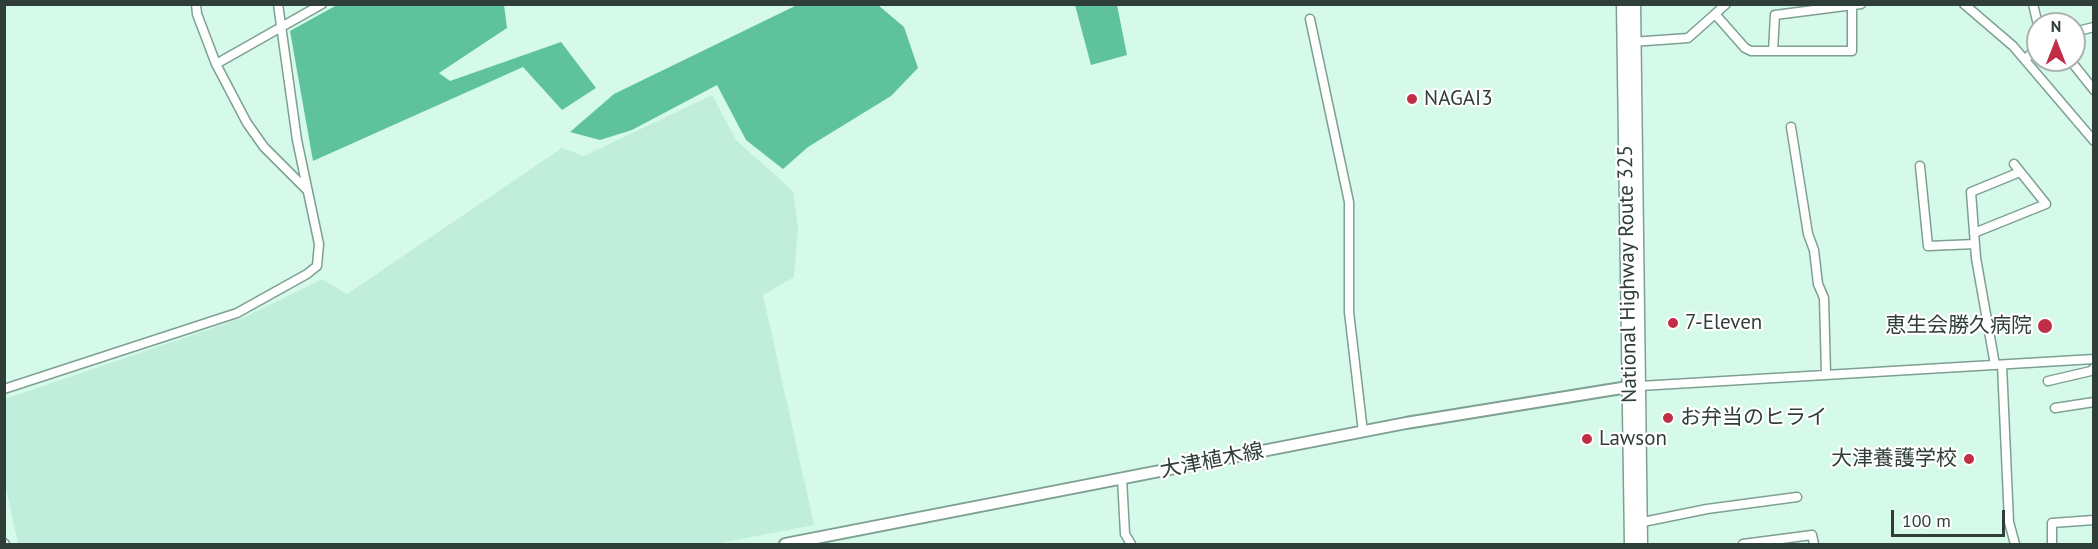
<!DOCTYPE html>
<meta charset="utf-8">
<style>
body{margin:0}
#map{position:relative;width:2098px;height:549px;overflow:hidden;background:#d5faea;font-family:"PT Sans",sans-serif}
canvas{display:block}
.frame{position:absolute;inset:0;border:6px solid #2f3e38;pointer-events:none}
.north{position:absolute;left:2026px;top:12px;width:60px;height:60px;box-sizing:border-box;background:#fff;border:2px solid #acb2af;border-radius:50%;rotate:0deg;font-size:16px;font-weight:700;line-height:24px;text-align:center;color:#2f3e38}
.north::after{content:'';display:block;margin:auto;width:21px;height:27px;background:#c02f45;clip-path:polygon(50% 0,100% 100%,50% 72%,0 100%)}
.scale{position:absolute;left:1891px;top:510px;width:114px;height:27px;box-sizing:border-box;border:3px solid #2f3e38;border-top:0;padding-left:8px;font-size:18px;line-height:21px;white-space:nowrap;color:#2f3e38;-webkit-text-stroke:4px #fff;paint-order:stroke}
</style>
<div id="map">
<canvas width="2098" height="549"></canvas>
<div class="frame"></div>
<div class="north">N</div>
<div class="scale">100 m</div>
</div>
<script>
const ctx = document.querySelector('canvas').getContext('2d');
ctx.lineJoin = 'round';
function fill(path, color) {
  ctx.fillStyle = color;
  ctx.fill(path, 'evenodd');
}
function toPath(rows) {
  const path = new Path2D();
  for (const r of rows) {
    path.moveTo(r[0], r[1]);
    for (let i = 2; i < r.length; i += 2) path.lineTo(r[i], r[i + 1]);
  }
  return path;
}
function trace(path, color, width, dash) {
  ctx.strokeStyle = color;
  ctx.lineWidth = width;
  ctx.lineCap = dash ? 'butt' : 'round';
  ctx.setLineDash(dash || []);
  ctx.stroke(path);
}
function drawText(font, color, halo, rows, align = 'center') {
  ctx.font = font + ' "PT Sans","Noto Sans JP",sans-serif';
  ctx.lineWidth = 4.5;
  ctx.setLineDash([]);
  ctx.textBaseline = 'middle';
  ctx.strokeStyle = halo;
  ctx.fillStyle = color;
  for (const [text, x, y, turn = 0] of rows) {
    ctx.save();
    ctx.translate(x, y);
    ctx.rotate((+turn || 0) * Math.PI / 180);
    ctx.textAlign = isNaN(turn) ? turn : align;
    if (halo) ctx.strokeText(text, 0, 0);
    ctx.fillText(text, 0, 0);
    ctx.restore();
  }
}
fill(toPath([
 [712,95,736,140,793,191,798,228,794,277,763,295,814,525,715,544,18,544,5,484,5,399,245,317,322,279,347,294,562,148,584,156]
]), '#c1eedc');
fill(toPath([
 [337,5,504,5,507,28,439,73,450,81,561,42,596,88,562,110,523,67,313,161,290,31],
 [797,5,878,5,904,27,918,68,891,96,808,147,783,169,746,140,717,85,632,130,600,140,570,132,614,94],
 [1075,5,1117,5,1127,55,1091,65]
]), '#5fc29e');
const minor = toPath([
 [196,4,197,14,216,64,247,123,264,147,306,189],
 [1726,4,1715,14,1745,48,1751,51,1852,51,1852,5],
 [1964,4,2013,46,2094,141],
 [2033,4,2038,25],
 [1310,19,1349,202,1349,312,1363,432],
 [2074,32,2094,27],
 [1632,42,1688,38,1715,14],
 [1773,51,1775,15,1861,4],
 [2025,60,2038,46],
 [2070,60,2094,90],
 [216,64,322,4],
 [1791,127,1808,234,1814,250,1818,284,1824,298,1826,374],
 [1920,166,1928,246,1975,244],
 [1974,233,2046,204,2014,164],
 [1995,365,1976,258,1971,192,2020,172],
 [2002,365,2009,522,2015,544],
 [2048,381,2091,371,2094,368],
 [1640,386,2094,359],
 [4,389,237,313,307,274,317,266,319,244,297,140,278,4],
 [2055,408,2094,402],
 [1122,478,1125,534,1131,544],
 [1638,523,1707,509,1797,497],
 [4,543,5,544],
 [1743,544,1812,535,1814,544],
 [2052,544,2052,523,2094,520]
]);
const major = toPath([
 [785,544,1406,423,1634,386]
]);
const highway = toPath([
 [1623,4,1631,544],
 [1634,4,1641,544]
]);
trace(minor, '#7da091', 11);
trace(major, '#7da091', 14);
trace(highway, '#7da091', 15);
trace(minor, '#fff', 8);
trace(major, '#fff', 10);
trace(highway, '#fff', 12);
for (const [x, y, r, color] of [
 [1412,99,6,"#c02f45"],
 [1673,323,6,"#c02f45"],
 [2045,326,8,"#c02f45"],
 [1668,418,6,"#c02f45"],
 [1587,439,6,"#c02f45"],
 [1969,459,6,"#c02f45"]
]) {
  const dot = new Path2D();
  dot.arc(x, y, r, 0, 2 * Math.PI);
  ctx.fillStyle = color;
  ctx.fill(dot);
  trace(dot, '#fff', 2);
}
drawText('21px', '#2f3e38', '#fff', [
 ["NAGAI3",1424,99],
 ["7-Eleven",1685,323],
 ["恵生会勝久病院",2032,326,"right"],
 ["お弁当のヒライ",1680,418],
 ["Lawson",1599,439],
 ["大津養護学校",1957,459,"right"]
], 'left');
drawText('21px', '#2f3e38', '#fff', [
 ["National Highway Route 325",1628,274,-91],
 ["大津植木線",1212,461,-11]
]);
</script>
